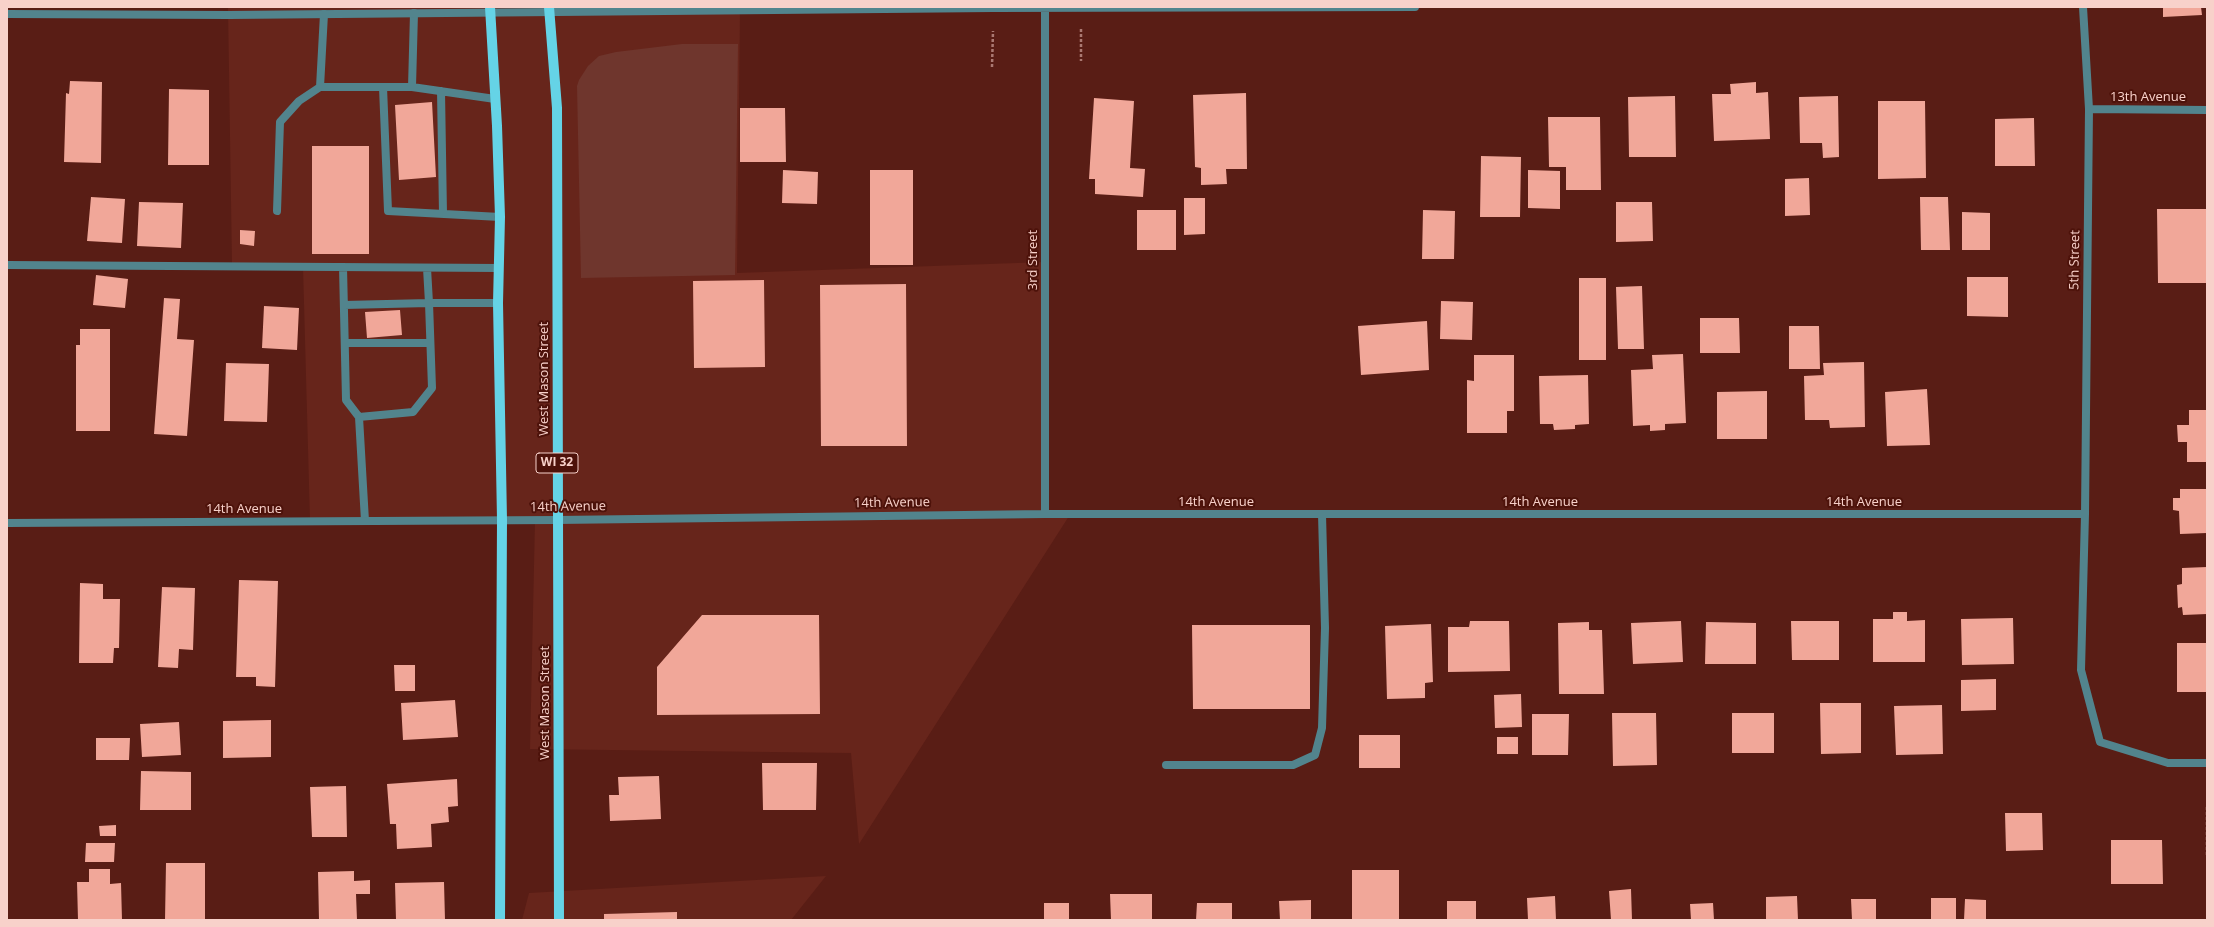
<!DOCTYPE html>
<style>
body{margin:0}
#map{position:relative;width:2214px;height:927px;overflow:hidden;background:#591d15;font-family:"Open Sans",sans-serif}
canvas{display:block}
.frame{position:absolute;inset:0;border:8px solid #f8d1ca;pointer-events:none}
</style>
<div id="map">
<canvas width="2214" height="927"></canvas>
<div class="frame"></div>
</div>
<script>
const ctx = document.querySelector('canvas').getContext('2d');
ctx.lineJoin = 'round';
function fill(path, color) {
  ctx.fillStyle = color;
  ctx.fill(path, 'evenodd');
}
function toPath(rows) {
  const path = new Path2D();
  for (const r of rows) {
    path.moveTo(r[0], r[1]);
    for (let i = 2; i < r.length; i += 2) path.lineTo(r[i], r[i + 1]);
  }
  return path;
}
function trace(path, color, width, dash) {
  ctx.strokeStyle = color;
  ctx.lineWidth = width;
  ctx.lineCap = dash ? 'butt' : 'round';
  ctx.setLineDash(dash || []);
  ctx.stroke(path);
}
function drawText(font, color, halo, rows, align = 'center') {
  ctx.font = font + ' "Open Sans",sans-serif';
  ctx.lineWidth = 4;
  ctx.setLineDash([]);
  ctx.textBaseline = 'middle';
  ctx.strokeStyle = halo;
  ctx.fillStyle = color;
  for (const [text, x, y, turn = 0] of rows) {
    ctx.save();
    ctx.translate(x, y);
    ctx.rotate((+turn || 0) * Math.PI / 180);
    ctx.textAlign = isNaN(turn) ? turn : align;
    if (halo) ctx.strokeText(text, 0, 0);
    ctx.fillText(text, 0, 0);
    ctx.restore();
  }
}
fill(toPath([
 [228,7,663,7,664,11,740,11,737,273,1045,262,1045,513,1071,513,859,844,851,753,530,749,535,520,310,521,303,267,232,265],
 [826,876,791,920,522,920,529,893]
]), '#67251b');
fill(toPath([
 [682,44,738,44,735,275,581,278,577,86,579,80,588,66,599,56,616,52]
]), '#6f362d');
fill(toPath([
 [2163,7,2201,7,2202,15,2163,17],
 [70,81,102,82,101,163,64,162,66,93,69,94],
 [1756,82,1756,93,1768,92,1770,139,1714,141,1712,94,1731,94,1730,84],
 [169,89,209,90,209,165,168,165],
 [1246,93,1247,169,1226,169,1227,184,1201,185,1201,168,1195,167,1193,95],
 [1675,96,1676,157,1629,157,1628,97],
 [1838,96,1839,157,1823,158,1822,143,1800,143,1799,97],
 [1094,98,1134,101,1130,168,1145,169,1143,197,1095,194,1095,179,1089,179],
 [1878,101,1925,101,1926,178,1878,179],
 [432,102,436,177,399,180,395,105],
 [740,108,785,108,786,162,740,162],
 [1548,117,1600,117,1601,190,1566,190,1566,167,1549,167],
 [2034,118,2035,166,1995,166,1995,119],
 [312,146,369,146,369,254,312,254],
 [1481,156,1521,157,1520,217,1480,217],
 [783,170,818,172,817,204,782,203],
 [870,170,913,170,913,265,870,265],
 [1528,170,1560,171,1560,209,1528,208],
 [1809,178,1810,215,1785,216,1785,179],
 [91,197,125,199,122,243,87,241],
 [1920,197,1948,197,1950,250,1921,250],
 [1184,198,1205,198,1205,234,1184,235],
 [139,202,183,203,181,248,137,246],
 [1616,202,1652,202,1653,241,1616,242],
 [2157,209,2207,209,2207,283,2158,283],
 [1137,210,1176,210,1176,250,1137,250],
 [1423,210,1455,211,1454,259,1422,259],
 [1962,212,1990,213,1990,250,1962,250],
 [240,230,255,231,254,246,240,244],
 [96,275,128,279,125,308,93,305],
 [1967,277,2008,277,2008,317,1967,316],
 [1579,278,1606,278,1606,360,1579,360],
 [764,280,765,367,694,368,693,281],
 [906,284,907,446,821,446,820,285],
 [1642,286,1644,349,1618,349,1616,287],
 [164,298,180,299,177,339,194,340,187,436,154,434],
 [1441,301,1473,302,1472,340,1440,339],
 [264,306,299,308,297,350,262,348],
 [400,310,402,335,367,338,365,312],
 [1700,318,1739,318,1740,353,1700,353],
 [1427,321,1429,370,1361,375,1358,326],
 [1789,326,1819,326,1820,369,1789,369],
 [80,329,110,329,110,431,76,431,76,345,80,345],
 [1683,354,1686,423,1665,424,1665,430,1650,431,1650,425,1633,426,1631,370,1653,369,1652,355],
 [1474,355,1514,355,1514,411,1507,411,1507,433,1467,433,1467,380,1474,381],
 [1864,362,1865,427,1830,428,1829,420,1805,420,1804,376,1824,375,1823,363],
 [226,363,269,364,267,422,224,421],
 [1588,375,1589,424,1575,425,1575,429,1554,430,1553,424,1540,424,1539,376],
 [1927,389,1930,445,1887,446,1885,392],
 [1767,391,1767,439,1717,439,1717,392],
 [2189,410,2207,410,2207,462,2187,462,2187,442,2178,442,2177,425,2189,425],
 [2180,489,2207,489,2207,533,2180,534,2179,511,2173,510,2173,498,2180,498],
 [2207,567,2207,614,2183,615,2182,607,2178,608,2177,585,2182,584,2182,568],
 [239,580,278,581,275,687,256,686,256,677,236,677],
 [80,583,103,584,103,599,120,599,119,648,114,648,113,663,79,663],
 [162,587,195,588,193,650,179,649,178,668,158,667],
 [1893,612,1907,612,1907,621,1925,620,1925,662,1873,662,1873,619,1893,619],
 [702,615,819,615,820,714,657,715,657,667],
 [2013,618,2014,664,1962,665,1961,619],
 [1470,621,1509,621,1510,671,1448,672,1448,627,1469,627],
 [1681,621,1683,662,1633,664,1631,623],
 [1791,621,1839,621,1839,660,1792,660],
 [1589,622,1589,630,1602,630,1604,694,1559,694,1558,623],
 [1706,622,1756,623,1756,664,1705,664],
 [1431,624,1433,682,1425,683,1425,698,1387,699,1385,626],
 [1192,625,1310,625,1310,709,1193,709],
 [2177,643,2207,643,2207,692,2177,692],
 [394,665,415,665,415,691,395,691],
 [1996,679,1996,710,1961,711,1961,680],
 [1521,694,1522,727,1495,728,1494,695],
 [455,700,458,737,403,740,401,703],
 [1820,703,1861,703,1861,753,1821,754],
 [1942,705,1943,754,1896,755,1894,706],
 [1612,713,1656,713,1657,765,1613,766],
 [1732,713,1774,713,1774,753,1732,753],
 [1532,714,1569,714,1568,755,1532,755],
 [271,720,271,757,223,758,223,721],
 [179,722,181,755,142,757,140,724],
 [1359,735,1400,735,1400,768,1359,768],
 [1497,737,1518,737,1518,754,1497,754],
 [96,738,130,738,129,760,96,760],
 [762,763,817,763,816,810,763,810],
 [141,771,191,772,191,810,140,810],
 [659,776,661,819,610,821,609,795,619,795,618,777],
 [457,779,458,806,448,807,449,822,431,824,432,847,397,849,396,824,390,824,387,784],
 [346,786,347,837,312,837,310,787],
 [2005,813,2042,813,2043,850,2006,851],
 [116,825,116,836,100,836,99,826],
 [2111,840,2162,840,2163,884,2111,884],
 [86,843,115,843,114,862,85,862],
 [166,863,205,863,205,920,165,920],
 [89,869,110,869,110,884,121,883,122,920,78,920,77,882,89,882],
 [1352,870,1399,870,1399,920,1352,920],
 [354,871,354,881,370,880,370,894,356,894,357,920,319,920,318,872],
 [444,882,445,920,396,920,395,883],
 [1631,889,1632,920,1611,920,1609,891],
 [1110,894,1152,894,1152,920,1111,920],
 [1555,896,1556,920,1528,920,1527,898],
 [1797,896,1798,920,1766,920,1766,897],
 [1931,898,1956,898,1956,920,1931,920],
 [1851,899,1876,899,1876,920,1852,920],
 [1965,899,1986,900,1986,920,1964,920],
 [1311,900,1311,920,1280,920,1279,901],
 [1447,901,1476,901,1476,920,1447,920],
 [1044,903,1069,903,1069,920,1044,920],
 [1197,903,1232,903,1232,920,1196,920],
 [1713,903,1714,920,1691,920,1690,904],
 [677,912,677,920,604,920,604,914]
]), '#f1a799');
trace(toPath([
 [1081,29,1081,61],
 [992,67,993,31],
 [2207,807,2207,857]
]), '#aa7972', 2.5, [3, 2]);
trace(toPath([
 [324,14,320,87,383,87,388,211,500,217],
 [383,87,412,87,414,13],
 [412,87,495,99],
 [441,91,443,214],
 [277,211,280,122,299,101,320,87],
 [7,265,499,268],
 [343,267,346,400,359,417],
 [344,305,429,303,427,268],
 [345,343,429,343],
 [365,521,359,417,413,412,432,388,429,303,498,303],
 [1166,765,1293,765,1315,755,1322,728,1325,628,1322,514]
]), '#52848d', 8);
trace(toPath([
 [2083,7,2089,109,2085,514,2081,670,2100,742,2168,763,2207,763],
 [7,14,229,15,993,8,1415,7],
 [2089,109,2207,110],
 [1045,514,1045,7],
 [7,523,557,520,1045,514,2085,514]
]), '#52848d', 8);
trace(toPath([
 [490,7,497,126,500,217,498,303,502,520,500,920],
 [549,7,557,108,559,920]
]), '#65d3e6', 10);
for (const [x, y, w] of [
 [557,463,42]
]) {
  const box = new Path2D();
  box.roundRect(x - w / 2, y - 10, w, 20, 3);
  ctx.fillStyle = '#4d120a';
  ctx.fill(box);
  trace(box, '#f8d1ca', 1);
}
drawText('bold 12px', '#f8d1ca', null, [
 ["WI 32",557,463]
]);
drawText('13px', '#f8d1ca', '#4d120a', [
 ["13th Avenue",2148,97],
 ["3rd Street",1033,260,-90],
 ["5th Street",2075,260,-89],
 ["West Mason Street",544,379,-90],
 ["14th Avenue",1216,502],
 ["14th Avenue",1540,502],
 ["14th Avenue",1864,502],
 ["14th Avenue",892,503,-1],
 ["14th Avenue",568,507,-1],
 ["14th Avenue",244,509],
 ["West Mason Street",545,703,-90]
]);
</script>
